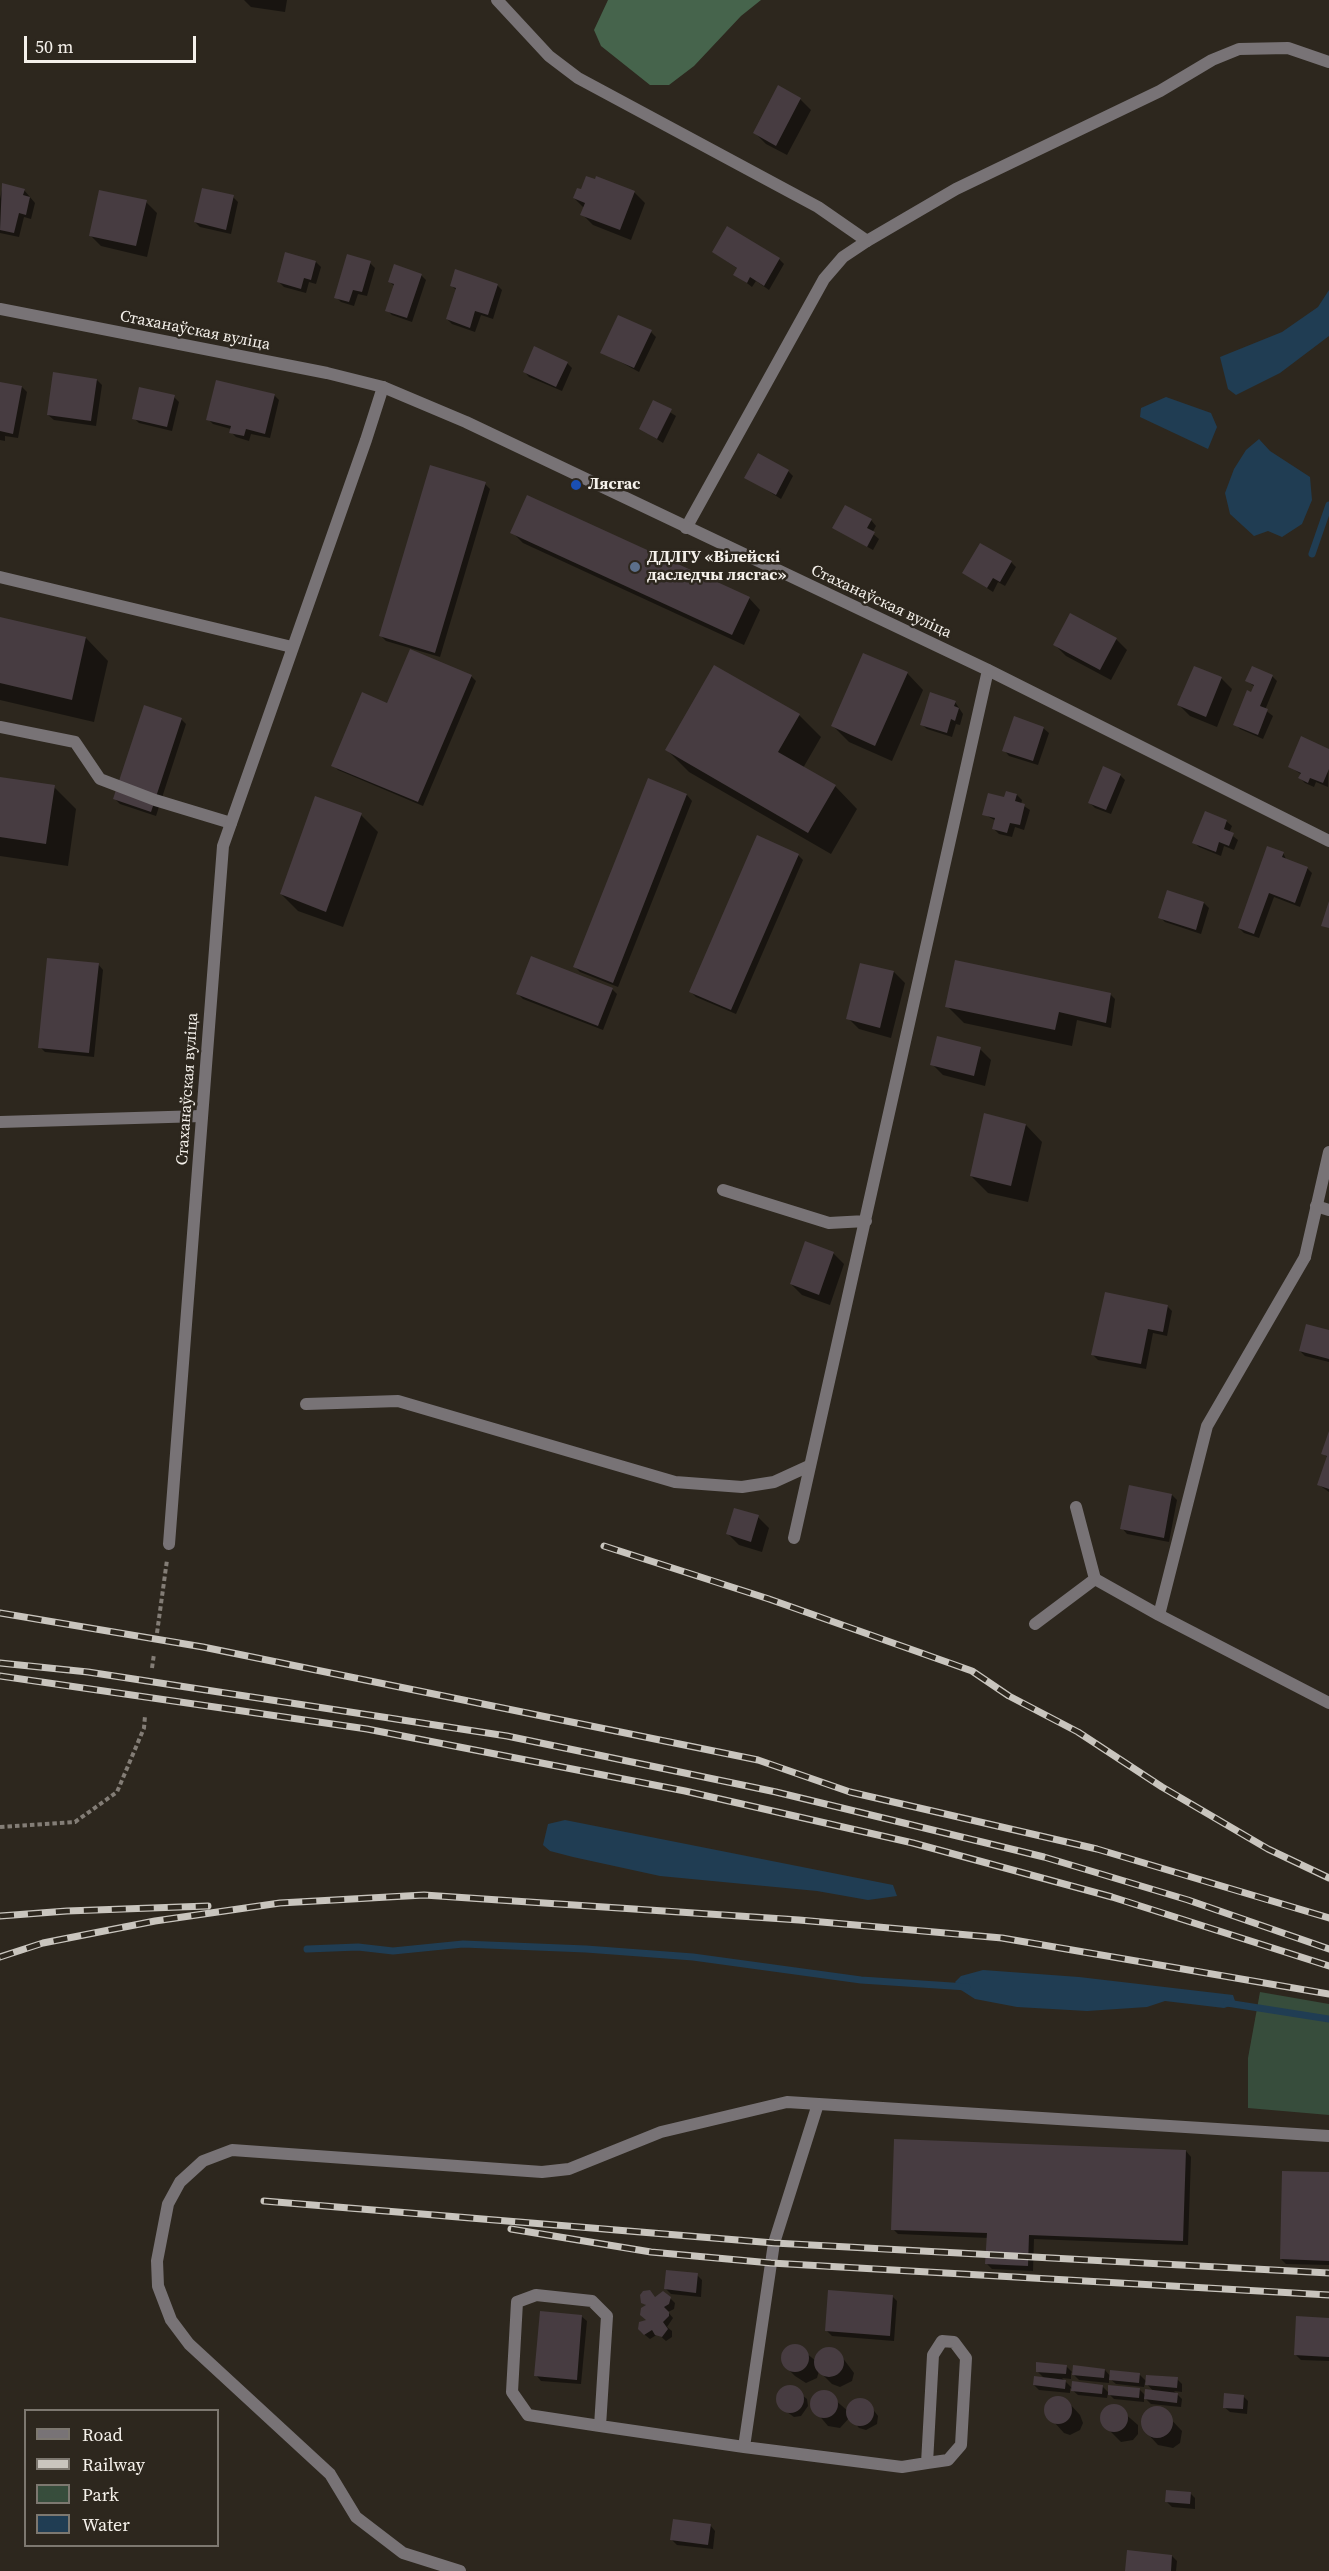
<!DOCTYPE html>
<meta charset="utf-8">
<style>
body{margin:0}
#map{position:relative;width:1329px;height:2571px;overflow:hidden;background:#2d271e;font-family:"Source Serif 4",serif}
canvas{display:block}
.legend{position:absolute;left:24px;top:2409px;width:195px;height:138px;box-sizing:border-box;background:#2d271e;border:2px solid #7d7870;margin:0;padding:8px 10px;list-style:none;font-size:18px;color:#f5f1eb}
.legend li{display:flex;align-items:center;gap:12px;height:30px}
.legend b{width:30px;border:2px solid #7d7870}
.scale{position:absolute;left:24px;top:36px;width:172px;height:27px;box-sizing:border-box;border:3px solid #f5f1eb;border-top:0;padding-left:8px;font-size:18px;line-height:21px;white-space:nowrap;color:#f5f1eb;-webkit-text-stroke:4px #2d271e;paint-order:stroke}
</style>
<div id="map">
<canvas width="1329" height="2571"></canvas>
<ul class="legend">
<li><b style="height:8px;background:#787376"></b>Road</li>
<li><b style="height:8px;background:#c9c5be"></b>Railway</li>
<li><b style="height:16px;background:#374d3c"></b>Park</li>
<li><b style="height:16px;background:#203d53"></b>Water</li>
</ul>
<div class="scale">50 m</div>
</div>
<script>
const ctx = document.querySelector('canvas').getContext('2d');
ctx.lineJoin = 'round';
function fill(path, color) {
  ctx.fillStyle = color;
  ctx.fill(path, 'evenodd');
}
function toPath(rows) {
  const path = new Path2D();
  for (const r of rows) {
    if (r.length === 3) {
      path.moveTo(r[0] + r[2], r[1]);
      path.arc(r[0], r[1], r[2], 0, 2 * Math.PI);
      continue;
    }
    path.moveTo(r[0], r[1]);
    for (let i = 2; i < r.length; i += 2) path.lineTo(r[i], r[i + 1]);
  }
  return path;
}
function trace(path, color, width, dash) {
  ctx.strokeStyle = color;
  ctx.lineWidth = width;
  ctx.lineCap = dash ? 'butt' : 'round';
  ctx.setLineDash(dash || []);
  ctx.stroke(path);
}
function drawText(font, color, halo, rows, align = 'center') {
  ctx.font = font + ' "Source Serif 4",serif';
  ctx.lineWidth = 5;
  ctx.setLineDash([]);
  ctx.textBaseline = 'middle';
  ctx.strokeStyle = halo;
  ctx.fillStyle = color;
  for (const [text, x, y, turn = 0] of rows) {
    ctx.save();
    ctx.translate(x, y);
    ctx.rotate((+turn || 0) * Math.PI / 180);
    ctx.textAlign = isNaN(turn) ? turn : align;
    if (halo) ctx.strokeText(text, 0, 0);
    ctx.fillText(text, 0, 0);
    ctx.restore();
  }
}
fill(toPath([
 [1260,1992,1329,2004,1329,2115,1248,2108,1248,2058]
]), '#374d3c');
fill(toPath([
 [608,0,761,0,741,16,694,66,669,85,650,85,601,46,594,30]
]), '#46644c');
fill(toPath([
 [1329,290,1329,336,1280,373,1236,395,1228,389,1220,357,1282,332,1318,307],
 [1166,397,1211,413,1217,427,1208,449,1140,417,1141,408],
 [1259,439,1270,451,1310,477,1312,500,1302,524,1282,537,1268,531,1254,536,1230,514,1225,493,1234,469,1246,450],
 [565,1820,893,1885,897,1896,868,1900,817,1891,660,1876,573,1857,550,1851,543,1845,548,1824],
 [983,1970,1079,1977,1233,1995,1236,2004,1224,2008,1165,2001,1147,2007,1087,2011,1017,2007,975,1999,961,1990,955,1982,961,1976]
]), '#203d53');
fill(toPath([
 [244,0,287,0,285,12,251,7],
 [779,88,800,99,811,110,787,155,766,144,755,133],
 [3,185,24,190,35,203,31,219,24,217,19,237,0,233,0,199],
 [634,192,645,203,631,240,593,225,582,214,584,208,574,198],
 [233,197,238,202,231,234,200,227,195,222],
 [146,202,157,213,147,257,101,246,90,235],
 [713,252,779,259,784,264,769,290,756,281,752,287,735,274,738,269],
 [316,262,321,267,316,284,309,282,306,293,284,287,279,282],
 [370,263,375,268,367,296,358,294,354,306,341,302,336,297],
 [421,275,426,280,412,322,392,315,387,310,394,286,390,282],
 [451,285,497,285,502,290,493,319,481,315,475,332,452,324,447,319,457,291],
 [651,332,656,337,639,372,602,352],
 [567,363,572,368,562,391,529,377,524,371],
 [97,380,102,385,96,426,54,420,48,415],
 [0,383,22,387,27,392,18,438,5,436,5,441,0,440],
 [274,395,279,400,270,438,251,434,249,441,236,437,231,432,231,429,213,424,208,419],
 [174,397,179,402,172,431,139,423,134,418],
 [654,402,676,416,663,443,641,429],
 [788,471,793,476,781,499,746,477],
 [485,484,490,489,440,657,386,641,381,636],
 [871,520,876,526,872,533,879,539,873,550,834,528],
 [512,532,749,598,760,610,744,645,523,543],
 [1011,562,1016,567,1005,586,998,582,993,592,964,573],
 [0,619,86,638,108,661,94,722,0,700],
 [1116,639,1127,650,1111,680,1066,656,1055,645],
 [907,673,923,690,892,761,849,742,832,725],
 [471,676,476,681,423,806,338,770,333,765,388,705],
 [1272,676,1277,681,1265,710,1273,716,1263,739,1240,729,1235,724,1255,687,1247,681],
 [1221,678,1232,689,1217,727,1190,716,1179,705],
 [955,702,963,714,960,725,956,724,952,737,927,729,921,724],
 [799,715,821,737,803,768,835,786,857,809,831,854,689,772,667,750],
 [181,719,186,724,156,816,120,804,115,799],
 [1043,728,1049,733,1038,765,1009,756,1004,750],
 [1329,750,1328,787,1316,782,1314,787,1305,783,1300,778,1302,775,1289,766],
 [1120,775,1125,780,1111,814,1095,808,1090,803],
 [0,779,54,787,76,809,68,866,0,856],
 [648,780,687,795,692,801,618,987,580,972,575,967],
 [1017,795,1022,800,1021,804,1030,810,1024,830,1015,827,1012,837,999,834,994,829,996,821,984,814,1005,799],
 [361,815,378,832,343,927,298,911,281,894],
 [1226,821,1232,826,1229,833,1238,840,1234,850,1224,846,1221,856,1199,847,1194,842],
 [1283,853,1287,861,1307,868,1312,873,1300,907,1274,897,1259,938,1244,933,1239,928],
 [798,855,803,860,736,1014,696,997,691,992],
 [1204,903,1209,908,1201,934,1165,922,1160,917],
 [98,964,103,970,94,1057,45,1052,40,1047],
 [861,964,894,972,905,983,891,1038,859,1029,848,1018],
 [612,989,617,994,603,1030,523,999,518,994],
 [1110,994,1115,999,1111,1028,1077,1020,1072,1046,964,1023,947,1006],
 [980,1049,991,1060,985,1086,943,1075,932,1064],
 [1026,1125,1042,1142,1028,1202,988,1193,971,1176],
 [833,1253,844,1264,830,1305,802,1295,791,1284],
 [1167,1306,1172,1311,1167,1336,1153,1333,1146,1369,1098,1360,1093,1355],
 [1329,1331,1329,1362,1305,1356,1300,1351],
 [1329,1435,1329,1492,1319,1485,1328,1458,1323,1453],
 [1172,1495,1177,1500,1169,1542,1127,1534,1122,1528],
 [758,1517,769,1528,762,1552,739,1545,728,1534],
 [1186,2151,1191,2157,1188,2245,1034,2239,1033,2271,992,2269,987,2264,988,2238,898,2234,893,2229],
 [1329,2174,1329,2265,1286,2264,1281,2259],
 [697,2275,702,2280,701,2297,671,2294,666,2289],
 [665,2293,675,2303,674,2309,668,2312,673,2318,667,2327,672,2331,672,2337,666,2341,658,2334,650,2339,640,2331,646,2320,647,2306,643,2302],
 [892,2296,897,2301,894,2341,832,2336,827,2331],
 [581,2316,587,2321,581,2384,541,2381,536,2375],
 [1329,2319,1329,2361,1301,2360,1296,2355],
 [797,2346,816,2361,822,2350,830,2349,839,2353,854,2373,852,2381,840,2387,832,2384,819,2371,817,2378,806,2383,795,2376,784,2365,782,2357,786,2350],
 [1066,2366,1074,2374,1105,2370,1111,2377,1140,2375,1147,2382,1177,2379,1182,2384,1182,2392,1174,2391,1182,2399,1181,2407,1151,2404,1144,2397,1144,2402,1114,2399,1108,2393,1107,2398,1078,2395,1070,2388,1070,2393,1039,2390,1034,2385,1045,2379,1037,2371],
 [1071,2372,1079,2380,1109,2383,1109,2378,1116,2384,1144,2387,1145,2382,1154,2392,1146,2396,1139,2389,1109,2393,1102,2386,1073,2389,1062,2378,1071,2379],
 [791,2387,807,2399,808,2406,801,2416,794,2417,787,2412,778,2399,780,2391],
 [826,2392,849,2412,850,2405,860,2400,868,2403,878,2416,877,2424,866,2430,859,2428,850,2417,840,2428,828,2426,812,2407,813,2398,819,2393],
 [1243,2396,1248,2401,1247,2414,1230,2412,1224,2407],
 [1056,2398,1069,2403,1080,2415,1083,2423,1080,2430,1070,2435,1064,2433,1046,2413,1049,2401],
 [1116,2406,1138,2425,1138,2434,1133,2440,1121,2442,1103,2424,1101,2416,1108,2407],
 [1152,2409,1161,2409,1182,2431,1180,2443,1173,2448,1158,2445,1147,2433,1142,2424,1144,2415],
 [1190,2493,1195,2498,1195,2509,1172,2507,1167,2502],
 [710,2525,715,2531,713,2549,677,2545,672,2540],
 [1172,2556,1177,2561,1176,2571,1127,2571]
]), '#0007');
trace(toPath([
 [1312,554,1329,505],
 [307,1949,358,1947,393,1951,463,1944,586,1949,693,1957,861,1980,967,1987],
 [1227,2003,1329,2019]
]), '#203d53', 7);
fill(toPath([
 [778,85,801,98,776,146,753,133],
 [586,176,595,179,596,176,635,191,620,230,580,215,585,203,573,198,577,188,581,189],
 [2,183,25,189,23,195,30,197,26,215,19,213,14,233,0,230],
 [202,188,234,195,226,230,194,222],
 [99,190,147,200,136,246,89,236],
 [727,226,780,258,764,286,750,277,747,283,733,275,737,268,712,252],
 [285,252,316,261,311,280,304,278,301,289,277,282],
 [347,254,371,261,362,292,353,290,349,302,334,298],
 [394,264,422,274,407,318,385,311,394,284,388,282],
 [455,269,498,284,488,315,475,311,470,328,446,319,456,288,450,286],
 [618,315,652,330,634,368,600,353],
 [534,346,568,362,556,387,523,372],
 [53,372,97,379,91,421,47,415],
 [216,380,275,394,265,434,246,429,244,436,229,433,231,426,206,420],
 [0,382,22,386,13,434,0,431],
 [139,387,175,395,167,427,132,419],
 [653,400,672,409,657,439,639,429],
 [758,453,789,470,776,495,744,478],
 [430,465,486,482,435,653,379,636],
 [527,495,750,597,732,635,510,533],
 [845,505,872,519,867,528,875,532,867,547,832,528],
 [980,543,1012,561,1000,582,993,578,987,588,962,573],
 [1070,613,1117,638,1100,670,1053,645],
 [0,617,86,637,72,700,0,683],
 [410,649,472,675,418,802,331,766,362,692,387,703],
 [863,653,908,672,875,746,831,726],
 [714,665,800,714,778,752,836,785,808,833,665,750],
 [1194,666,1222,677,1206,717,1177,705],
 [1252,666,1273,675,1260,706,1268,709,1258,735,1233,725,1247,690,1251,692,1254,685,1245,681],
 [930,692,956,701,954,706,959,708,955,721,951,719,947,733,920,725],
 [144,705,182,718,151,812,113,799],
 [1014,716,1044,727,1033,761,1002,751],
 [1301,736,1329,749,1329,769,1323,783,1310,778,1308,783,1298,778,1301,773,1288,767],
 [1103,766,1121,774,1106,810,1088,803],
 [0,777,55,785,46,844,0,837],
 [648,778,687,794,613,983,573,967],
 [1006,791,1017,794,1015,801,1025,804,1020,825,1010,823,1007,833,992,829,995,818,982,815,988,793,1004,797],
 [315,796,362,813,326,912,280,894],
 [1205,811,1227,820,1224,829,1234,833,1229,846,1219,842,1216,852,1192,843],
 [757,835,799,854,731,1010,689,992],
 [1267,846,1284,852,1282,857,1308,867,1295,903,1269,893,1254,934,1238,928],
 [1167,890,1204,902,1196,930,1158,918],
 [1329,901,1329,928,1321,926],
 [531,956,613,988,598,1026,516,994],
 [47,958,99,963,89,1053,38,1048],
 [955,960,1111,993,1106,1023,1059,1012,1055,1030,945,1007],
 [860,963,894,971,880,1028,846,1019],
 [937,1036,981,1047,974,1076,930,1065],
 [984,1113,1026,1124,1011,1186,970,1176],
 [805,1241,834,1252,819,1295,790,1284],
 [1105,1292,1168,1305,1163,1332,1148,1329,1141,1364,1091,1355],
 [1306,1324,1329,1330,1329,1359,1299,1351],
 [1329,1431,1329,1489,1317,1485,1327,1456,1321,1454],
 [1129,1485,1172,1494,1164,1538,1120,1529],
 [734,1508,759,1515,751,1542,726,1534],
 [894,2139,1186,2150,1183,2241,1029,2235,1028,2266,985,2264,987,2233,891,2230],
 [1282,2171,1329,2172,1329,2261,1280,2259],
 [666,2270,698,2273,696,2293,664,2289],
 [650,2290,655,2297,663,2291,671,2297,669,2304,664,2307,669,2312,669,2316,663,2322,668,2329,662,2337,655,2335,652,2330,644,2335,638,2329,639,2322,646,2320,640,2315,641,2308,646,2305,641,2303,640,2295,643,2291],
 [828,2290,893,2295,890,2336,825,2331],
 [540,2311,582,2315,577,2380,534,2376],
 [1296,2316,1329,2318,1329,2357,1294,2355],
 [795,2358,14],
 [829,2362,15],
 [1036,2362,1067,2365,1066,2374,1036,2372],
 [1073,2365,1105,2369,1104,2378,1072,2375],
 [1110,2370,1140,2373,1139,2383,1109,2380],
 [1146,2375,1178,2377,1177,2388,1145,2385],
 [1034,2376,1066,2380,1065,2389,1033,2385],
 [1072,2381,1103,2385,1102,2394,1071,2391],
 [1108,2385,1140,2388,1139,2398,1108,2395],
 [790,2399,14],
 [1145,2389,1178,2393,1177,2403,1144,2399],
 [824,2404,14],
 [1224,2393,1244,2395,1243,2409,1223,2408],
 [1058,2410,14],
 [860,2412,14],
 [1114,2418,14],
 [1157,2422,16],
 [1166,2490,1191,2492,1190,2504,1165,2502],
 [673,2519,711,2524,708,2545,670,2540],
 [1127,2550,1172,2555,1171,2571,1125,2571]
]), '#473c41');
trace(toPath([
 [157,1633,167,1560],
 [152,1668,154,1654],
 [0,1827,75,1822,117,1792,144,1728,145,1716]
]), '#837d76', 4, [4.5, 3]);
trace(toPath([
 [497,0,549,56,578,78,818,207,867,241,956,189,1160,91,1212,60,1239,49,1288,48,1329,62],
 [0,727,75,742,100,779,155,800,231,823],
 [0,1122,202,1116],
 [1316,1206,1329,1210],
 [306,1404,398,1401,675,1482,742,1487,774,1482,809,1466],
 [1076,1507,1095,1579,1159,1615,1329,1703],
 [1159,1615,1207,1426,1305,1257],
 [1035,1624,1095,1579],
 [600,2426,607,2316,592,2301,536,2295,517,2302,512,2392,528,2415,600,2426,744,2447,902,2467,927,2463,948,2460,961,2445,966,2358,954,2342,942,2341,933,2355,927,2463],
 [744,2447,774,2243,818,2104],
 [460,2571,403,2553,356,2517,330,2474,189,2344,171,2320,158,2286,157,2261,168,2204,180,2182,203,2161,232,2150,542,2172,569,2169,661,2132,787,2102,1329,2136]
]), '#787376', 12);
trace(toPath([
 [686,528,824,279,843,257,867,241],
 [0,577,292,647],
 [723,1190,829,1223,866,1221],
 [1305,1257,1329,1152],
 [794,1538,988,670],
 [169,1544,223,846,366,440,383,387]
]), '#787376', 12);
trace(toPath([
 [0,309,327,373,383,387,466,422,988,670,1329,841]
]), '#787376', 12);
const rail = toPath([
 [604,1546,769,1599,972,1671,1009,1696,1078,1732,1162,1787,1268,1849,1329,1878],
 [0,1613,203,1647,758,1760,850,1792,1097,1849,1329,1918],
 [0,1663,88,1672,507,1736,776,1792,1044,1857,1188,1900,1329,1949],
 [0,1676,367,1729,685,1791,913,1843,1112,1897,1329,1966],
 [0,1916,67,1911,208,1906],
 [0,1957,43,1943,155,1921,280,1903,424,1895,799,1920,1002,1938,1329,1994],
 [264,2201,774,2243,1329,2273],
 [511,2229,651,2252,771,2263,1329,2295]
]);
trace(rail, '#c9c5be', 7);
trace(rail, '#2d271e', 4.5, [14]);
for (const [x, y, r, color] of [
 [576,485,6,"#1a4fb4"],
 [635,567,6,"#5c6f8a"]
]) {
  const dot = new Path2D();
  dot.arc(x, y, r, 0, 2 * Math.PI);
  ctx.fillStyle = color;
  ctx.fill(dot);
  trace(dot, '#2d271e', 2);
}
drawText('16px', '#f5f1eb', '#2d271e', [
 ["Стаханаўская вуліца",195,331,11],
 ["Стаханаўская вуліца",881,602,25],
 ["Стаханаўская вуліца",188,1089,-86]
]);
drawText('bold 16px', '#f5f1eb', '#2d271e', [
 ["Лясгас",588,485],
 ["ДДЛГУ «Вілейскі",647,558],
 ["даследчы лясгас»",647,576]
], 'left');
</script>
